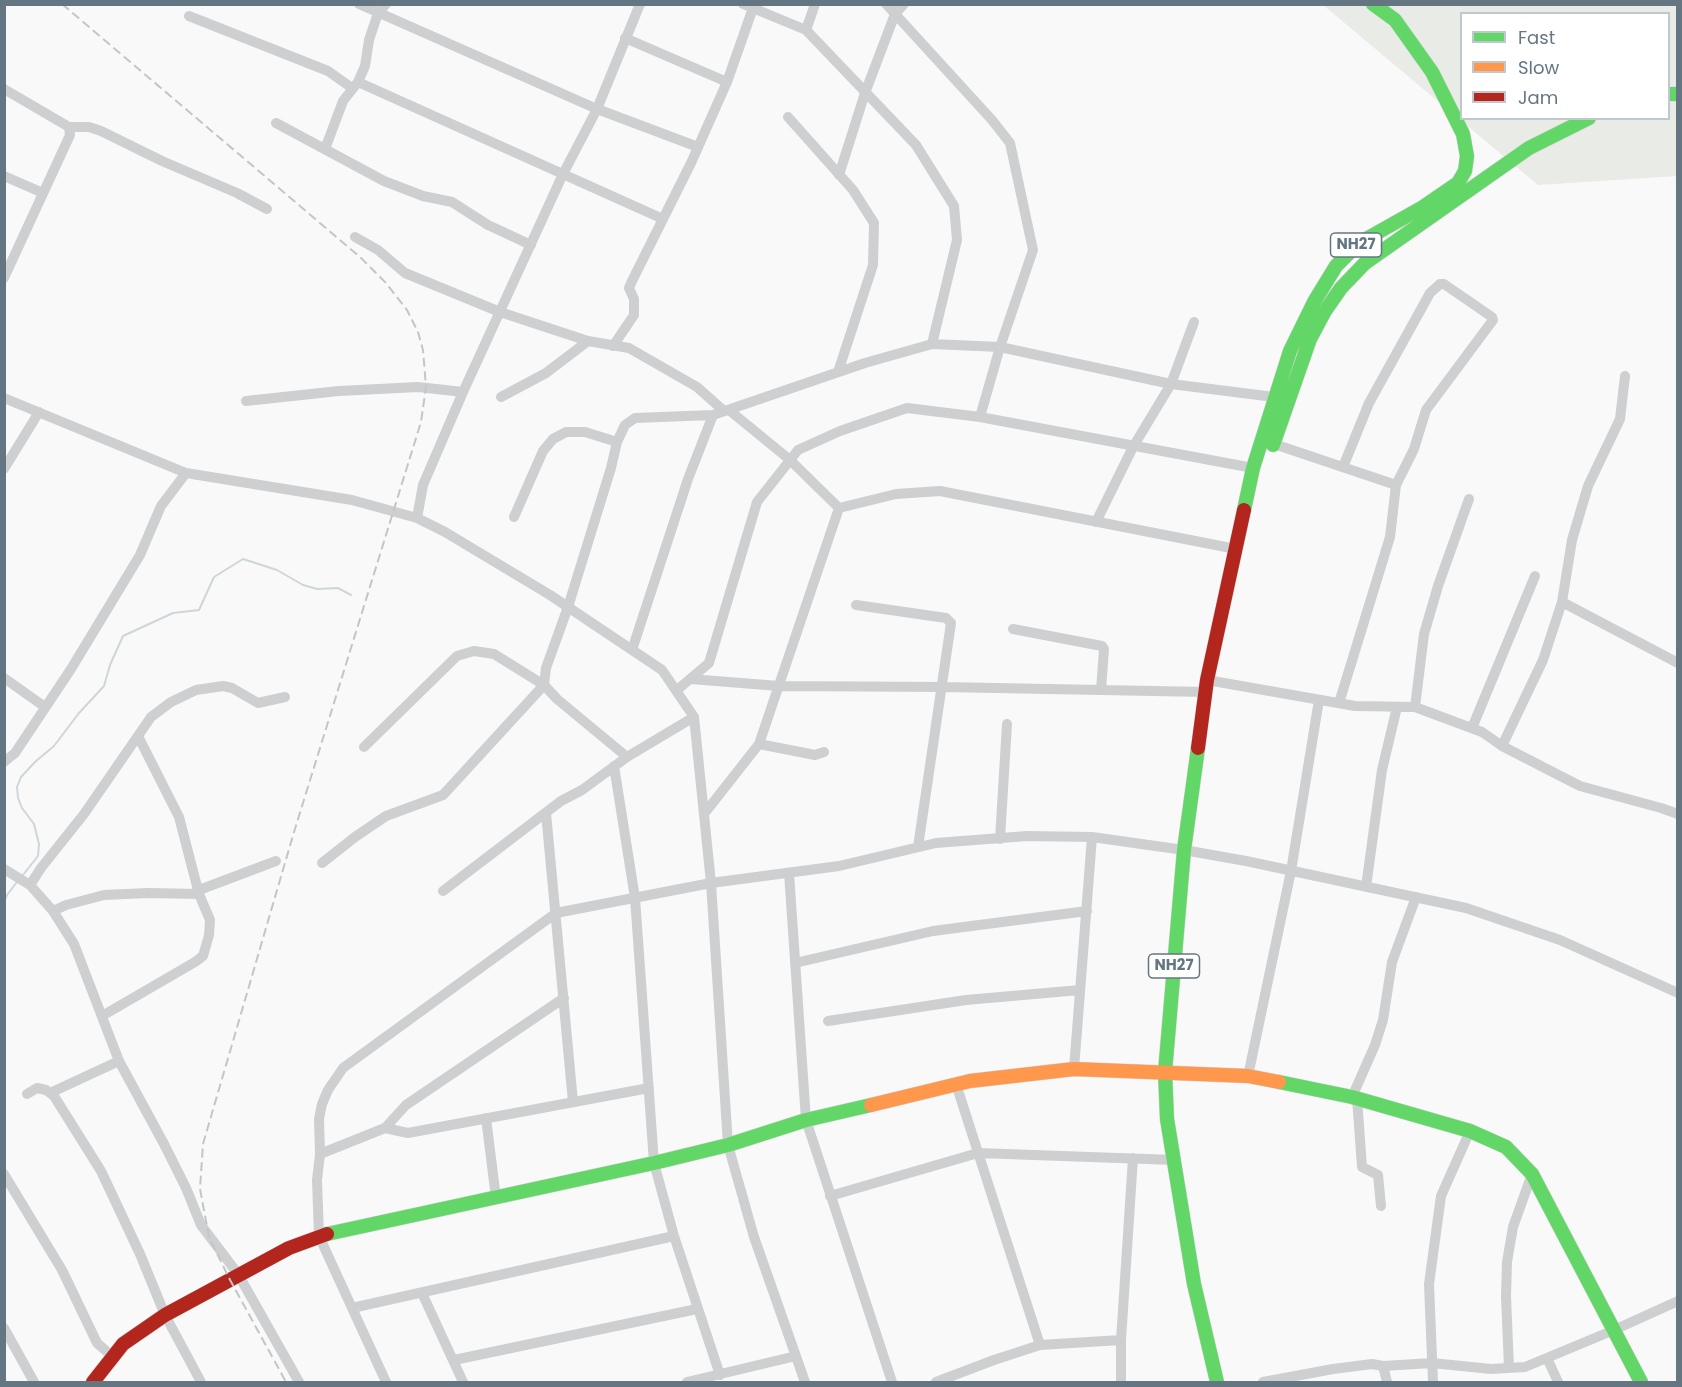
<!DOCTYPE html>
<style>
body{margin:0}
#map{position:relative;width:1682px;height:1387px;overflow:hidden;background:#f9f9f9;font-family:Poppins,sans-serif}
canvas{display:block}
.frame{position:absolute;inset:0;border:6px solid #657683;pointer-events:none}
.legend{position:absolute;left:1460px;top:12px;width:210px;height:108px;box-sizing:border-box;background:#fff;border:2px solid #c1c8cd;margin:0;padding:8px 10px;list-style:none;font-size:18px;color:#657683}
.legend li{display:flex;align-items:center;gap:12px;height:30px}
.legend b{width:30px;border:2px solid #c1c8cd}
</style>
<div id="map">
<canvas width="1682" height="1387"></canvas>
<div class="frame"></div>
<ul class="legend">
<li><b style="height:8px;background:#63d668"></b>Fast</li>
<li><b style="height:8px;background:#ff974d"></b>Slow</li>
<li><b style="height:8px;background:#b3261e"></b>Jam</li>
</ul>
</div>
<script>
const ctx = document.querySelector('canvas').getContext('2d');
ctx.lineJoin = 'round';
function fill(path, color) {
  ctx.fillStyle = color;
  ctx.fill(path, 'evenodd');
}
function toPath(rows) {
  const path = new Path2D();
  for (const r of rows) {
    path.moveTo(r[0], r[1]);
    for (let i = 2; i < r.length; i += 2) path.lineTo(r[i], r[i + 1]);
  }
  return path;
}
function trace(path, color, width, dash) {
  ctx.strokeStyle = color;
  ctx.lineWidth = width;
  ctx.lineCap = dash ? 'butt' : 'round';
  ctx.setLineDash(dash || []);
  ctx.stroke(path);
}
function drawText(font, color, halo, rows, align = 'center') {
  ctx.font = font + ' Poppins,sans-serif';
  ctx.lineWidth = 6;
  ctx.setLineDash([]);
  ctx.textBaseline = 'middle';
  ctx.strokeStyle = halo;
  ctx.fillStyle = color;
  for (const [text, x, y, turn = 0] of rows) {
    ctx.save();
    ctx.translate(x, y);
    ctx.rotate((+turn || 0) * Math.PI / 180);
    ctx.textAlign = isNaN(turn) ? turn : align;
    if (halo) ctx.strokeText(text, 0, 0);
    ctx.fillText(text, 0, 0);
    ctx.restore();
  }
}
fill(toPath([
 [1323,5,1677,5,1677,176,1538,185],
 [1462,14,1668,14,1668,118,1462,118]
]), '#e8ebe6');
trace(toPath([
 [23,875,38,856,39,844,34,824,22,808,18,798,17,787,21,777,36,761,54,746,79,713,104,686,110,665,123,636,173,613,199,610,214,577,243,559,277,570,303,585,317,589,338,588,351,595],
 [4,902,7,895,17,882]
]), '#ced6d9', 2);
const fast = toPath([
 [1668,94,1678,94],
 [1273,445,1310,339,1325,311,1341,288,1365,263,1529,148,1589,118],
 [1244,510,1253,468,1290,351,1314,302,1336,266,1359,243,1423,207,1458,183,1465,171,1467,156,1463,134,1432,72,1395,20,1373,4],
 [1198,748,1184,850,1165,1072,1167,1119,1194,1284,1217,1382],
 [1279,1082,1352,1097,1470,1131,1506,1147,1532,1174,1641,1382],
 [327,1234,654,1163,728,1145,806,1120,871,1105]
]);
const slow = toPath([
 [871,1105,970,1081,1074,1069,1248,1076,1279,1082]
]);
const jam = toPath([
 [1198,748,1207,680,1244,510],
 [93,1382,123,1344,165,1315,289,1248,327,1234]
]);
trace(fast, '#d5d6d7', 15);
trace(slow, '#d5d6d7', 15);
trace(jam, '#d5d6d7', 15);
trace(toPath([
 [359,4,597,109,698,147],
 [743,4,806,30,916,145,954,206,957,240,932,344],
 [886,4,992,120,1010,143,1033,250,1000,347,980,417],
 [189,16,328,71,352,88],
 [806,30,815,4],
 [625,38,727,82],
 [358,82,663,219],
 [4,89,69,127,70,135,4,278],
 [788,117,853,190,874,223,873,265,838,372],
 [276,123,384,181,423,196,452,202,488,225,531,245],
 [69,127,89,127,101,131,162,161,237,193,267,209],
 [325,149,343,101,358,82,365,66,369,40,378,13,386,4],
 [839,175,865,93,895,14,904,4],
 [4,176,43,193],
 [355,237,378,250,405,273,500,312,588,341,629,348,697,387,724,411],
 [613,346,634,315,634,299,629,288,632,281,691,163,727,82,753,8],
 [463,392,563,174,597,109,640,4],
 [501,397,546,373,588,341],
 [4,398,186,473,352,500,417,518],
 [246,401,339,391,418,387,463,392,423,485,417,518,445,532,550,595,662,670,694,717,711,883,728,1145,754,1237,805,1382],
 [729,410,790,460,839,508],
 [1274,444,1396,485,1390,537,1339,703],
 [1343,467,1369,403,1430,293,1440,284,1444,284,1492,317,1493,320,1426,410,1414,449,1396,485],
 [4,469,39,412],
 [514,517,543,451,553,439,566,432,585,432,617,442],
 [1096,522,1133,447,1171,384,1194,322],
 [1562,602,1678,663],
 [856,605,946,618,951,623,918,847],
 [1013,629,1102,646,1104,649,1101,690],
 [632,650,688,479,713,415],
 [4,678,45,707],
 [690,679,779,686,943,687,1206,692],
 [1207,680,1355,706,1415,707,1482,732,1502,746,1580,786,1661,808,1678,814],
 [677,690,709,663,757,502,798,450,840,431,907,408,980,417,1253,468],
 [1415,707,1424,634,1438,586,1469,499],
 [1472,728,1535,576],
 [759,744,815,755,824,752],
 [1502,746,1543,660,1562,602,1572,540,1588,486,1620,419,1625,376],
 [627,757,557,699,544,685,546,668,568,607,611,468,617,442,625,425,635,418,713,415,865,363,932,344,1000,347,1171,384,1274,397],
 [4,762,15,753,71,669,140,555,161,506,186,473],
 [614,766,635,898,654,1163,674,1236,720,1375],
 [546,813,573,1102],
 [704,814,759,744,839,508,896,494,940,491,1236,549],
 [1000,839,1007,724],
 [322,863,355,837,386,816,443,795,544,685,494,654,474,651,457,656,364,747],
 [4,869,30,885,53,911,74,944,119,1061,164,1144,186,1188,201,1225,238,1274,299,1382],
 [789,873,806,1120,892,1382],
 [30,885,41,868,84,814,151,717,171,702,196,690,223,686,232,688,258,703,285,697],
 [1366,887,1382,770,1397,707],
 [199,890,276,861],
 [443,891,561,801,582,790,627,757,694,717],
 [53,911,66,905,104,895,148,893,199,894],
 [795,963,933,931,1087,911],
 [102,1016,195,962,203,956,209,935,210,920,199,894,179,817,138,736],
 [828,1021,966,1000,1080,990],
 [1074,1069,1092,837],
 [1248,1076,1291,871,1319,700],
 [956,1084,1040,1345],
 [50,1093,119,1061],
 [27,1094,37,1088,46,1090,54,1096,101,1171,140,1254,165,1315,201,1382],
 [1352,1097,1375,1045,1383,1020,1392,962,1416,897],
 [1357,1098,1362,1167,1378,1175,1381,1206],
 [486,1118,496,1198],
 [385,1128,408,1133,649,1088],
 [320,1154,385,1128,406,1105,564,998],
 [4,1174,62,1270,97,1343,113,1357],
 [830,1196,978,1153,1174,1160],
 [422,1293,463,1382],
 [352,1308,674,1236],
 [4,1328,34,1382],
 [1547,1358,1558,1382],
 [454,1360,697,1309],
 [1383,1366,1387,1382],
 [1509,1368,1506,1296,1507,1262,1513,1227,1532,1174],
 [386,1382,319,1236,317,1180,320,1154,319,1119,322,1104,328,1090,343,1068,556,913,711,883,839,866,936,843,1027,836,1092,837,1184,850,1246,861,1466,908,1560,940,1678,993],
 [687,1382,796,1356],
 [936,1382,994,1360,1040,1345,1121,1340],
 [1121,1382,1121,1340,1133,1158],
 [1263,1382,1333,1369,1372,1364,1383,1366,1432,1363,1491,1369,1525,1367,1614,1330,1678,1301],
 [1433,1382,1429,1284,1441,1196,1470,1131]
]), '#cecfd0', 10);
trace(fast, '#63d668', 14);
trace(slow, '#ff974d', 14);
trace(jam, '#b3261e', 14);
trace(toPath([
 [62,4,360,257,386,283,407,310,418,332,423,350,426,387,421,422,294,832,203,1144,200,1189,209,1237,229,1278,286,1382]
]), '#c3c5c6', 2, [9, 4.5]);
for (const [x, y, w] of [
 [1356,245,51],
 [1174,966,51]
]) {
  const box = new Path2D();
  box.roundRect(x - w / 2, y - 12, w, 24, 4.5);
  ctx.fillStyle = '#fff';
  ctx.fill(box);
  trace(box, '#657683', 1.5);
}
drawText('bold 15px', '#657683', null, [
 ["NH27",1356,245],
 ["NH27",1174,966]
]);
</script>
